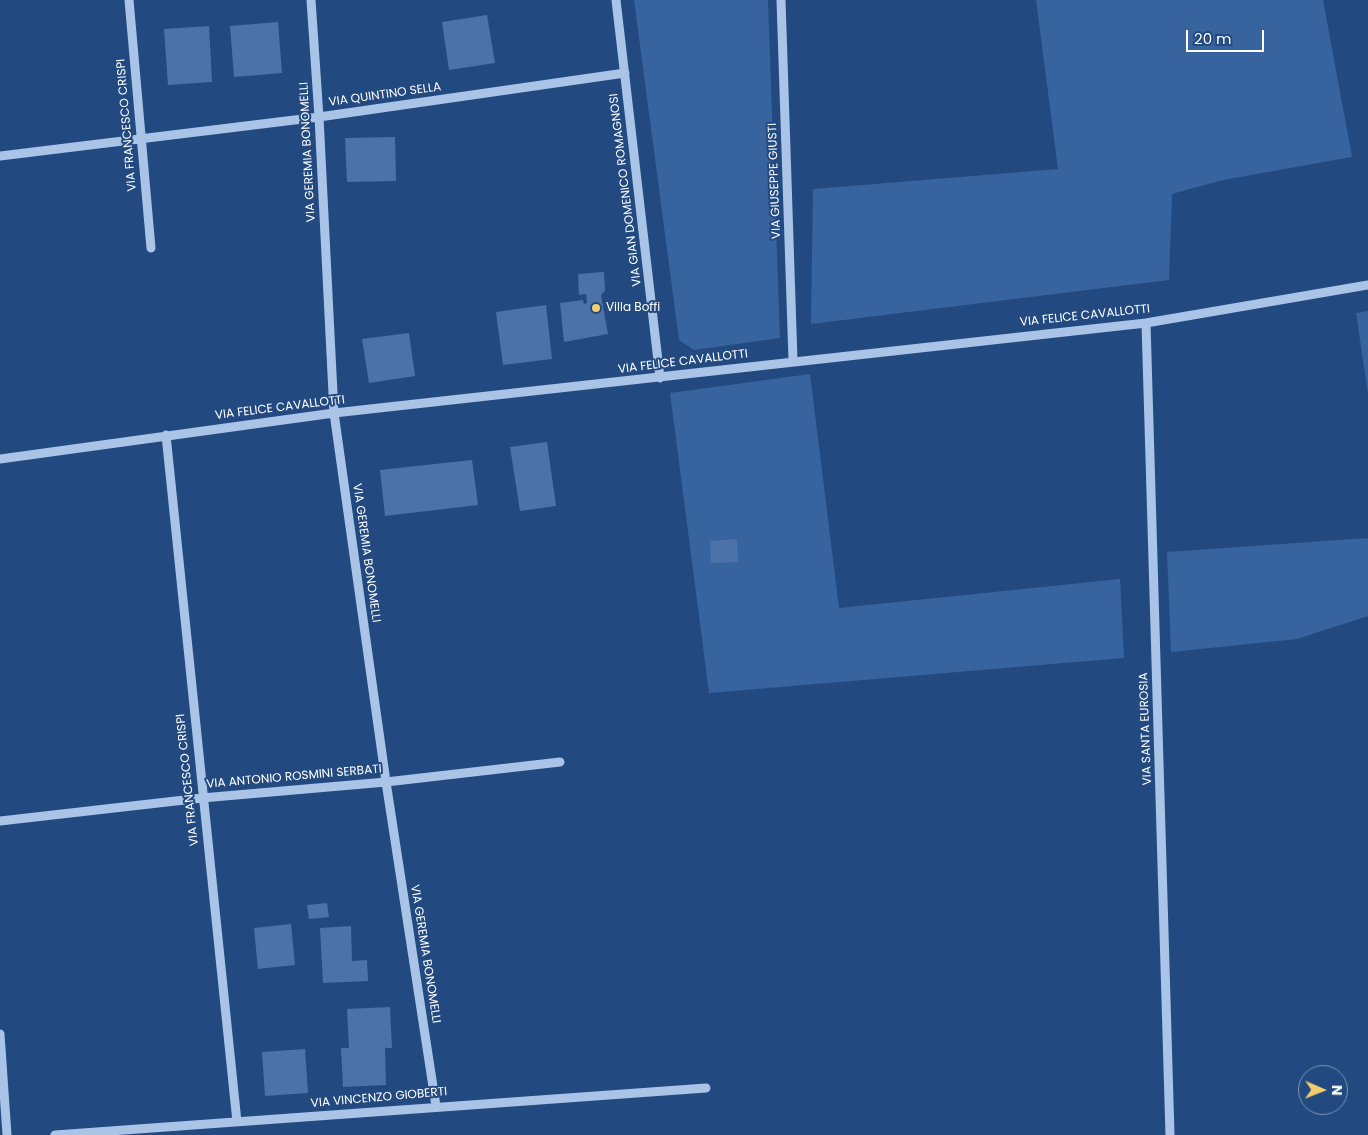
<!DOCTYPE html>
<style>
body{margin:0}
#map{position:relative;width:1368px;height:1135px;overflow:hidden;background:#234a80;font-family:Poppins,sans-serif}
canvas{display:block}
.north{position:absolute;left:1298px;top:1065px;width:50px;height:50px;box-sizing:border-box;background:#234a80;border:1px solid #7b92b3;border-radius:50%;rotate:91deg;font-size:14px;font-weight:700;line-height:20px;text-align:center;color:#fff}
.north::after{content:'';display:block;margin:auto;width:18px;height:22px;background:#f2ce6c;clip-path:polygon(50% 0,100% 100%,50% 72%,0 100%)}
.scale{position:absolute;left:1186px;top:30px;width:78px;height:22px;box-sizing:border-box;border:2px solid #fff;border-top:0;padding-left:6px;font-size:15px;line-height:18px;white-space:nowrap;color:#fff;-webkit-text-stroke:4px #234a80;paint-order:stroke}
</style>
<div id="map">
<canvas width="1368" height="1135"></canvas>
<div class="north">N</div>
<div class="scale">20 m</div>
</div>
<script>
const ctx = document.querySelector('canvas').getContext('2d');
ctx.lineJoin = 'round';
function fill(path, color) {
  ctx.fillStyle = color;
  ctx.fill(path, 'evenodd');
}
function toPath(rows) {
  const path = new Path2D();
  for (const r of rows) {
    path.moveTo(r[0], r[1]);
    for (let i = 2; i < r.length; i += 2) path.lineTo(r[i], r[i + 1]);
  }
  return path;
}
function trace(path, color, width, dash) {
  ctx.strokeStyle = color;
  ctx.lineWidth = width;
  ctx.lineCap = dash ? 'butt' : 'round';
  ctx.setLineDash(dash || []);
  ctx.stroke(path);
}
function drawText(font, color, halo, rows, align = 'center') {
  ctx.font = font + ' Poppins,sans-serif';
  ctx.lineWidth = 4;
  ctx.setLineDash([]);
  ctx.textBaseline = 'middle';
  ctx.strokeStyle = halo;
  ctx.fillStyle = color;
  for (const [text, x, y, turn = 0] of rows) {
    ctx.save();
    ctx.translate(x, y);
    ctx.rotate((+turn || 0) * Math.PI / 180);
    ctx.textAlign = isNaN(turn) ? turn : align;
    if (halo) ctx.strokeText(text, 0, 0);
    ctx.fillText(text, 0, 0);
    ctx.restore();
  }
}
fill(toPath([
 [634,0,768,0,780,338,694,350,679,340],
 [1036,0,1323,0,1352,157,1223,180,1172,194,1169,280,811,324,813,189,1058,169],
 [1368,311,1368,394,1356,313],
 [810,374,839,608,1120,579,1124,658,709,693,670,393],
 [1368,538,1368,616,1297,639,1171,652,1167,552]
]), '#37639e');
fill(toPath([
 [487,15,495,63,449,70,442,22],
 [278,22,282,73,234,77,230,26],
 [209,26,212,82,168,85,164,29],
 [395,137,396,181,347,182,345,138],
 [604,272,605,291,601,295,608,334,564,342,560,303,583,300,584,304,587,303,586,294,579,295,578,274],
 [546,305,552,359,503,365,496,312],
 [409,333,415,376,369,383,362,339],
 [547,442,556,506,520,511,510,447],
 [472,460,478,505,385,516,380,470],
 [737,539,738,562,711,563,710,541],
 [327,903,329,917,309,919,307,905],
 [291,924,295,965,258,969,254,928],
 [351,926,352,961,367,960,368,981,323,983,320,928],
 [390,1007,392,1048,385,1048,386,1085,343,1087,341,1048,349,1048,347,1009],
 [305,1049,308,1093,265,1096,262,1052]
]), '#4b73a9');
trace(toPath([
 [129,0,151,248],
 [311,0,319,117,334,413,386,782,436,1106],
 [616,0,660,378],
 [781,0,793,360],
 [0,156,319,117,625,73],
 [1146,323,1170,1135],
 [166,435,237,1122],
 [0,459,334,413,1146,323,1368,285],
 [0,821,202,798,386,782,560,762],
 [0,1034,7,1135],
 [55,1135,706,1088]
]), '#a9c4e7', 9);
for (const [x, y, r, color] of [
 [596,308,5,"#f2ce6c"]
]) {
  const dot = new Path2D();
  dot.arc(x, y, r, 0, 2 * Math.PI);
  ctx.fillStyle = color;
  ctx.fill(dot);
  trace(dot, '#234a80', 2);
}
drawText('12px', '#fff', '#234a80', [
 ["VIA QUINTINO SELLA",385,95,-8],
 ["VIA FRANCESCO CRISPI",127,125,-95],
 ["VIA GEREMIA BONOMELLI",308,152,-93],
 ["VIA GIUSEPPE GIUSTI",775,181,-92],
 ["VIA GIAN DOMENICO ROMAGNOSI",626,190,-97],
 ["VIA FELICE CAVALLOTTI",1085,316,-6],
 ["VIA FELICE CAVALLOTTI",683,362,-7],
 ["VIA FELICE CAVALLOTTI",280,408,-7],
 ["VIA GEREMIA BONOMELLI",366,553,82],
 ["VIA SANTA EUROSIA",1146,729,-92],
 ["VIA ANTONIO ROSMINI SERBATI",294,777,-5],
 ["VIA FRANCESCO CRISPI",188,780,-96],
 ["VIA GEREMIA BONOMELLI",425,954,81],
 ["VIA VINCENZO GIOBERTI",379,1098,-5]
]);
drawText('12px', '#fff', '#234a80', [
 ["Villa Boffi",606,308]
], 'left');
</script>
